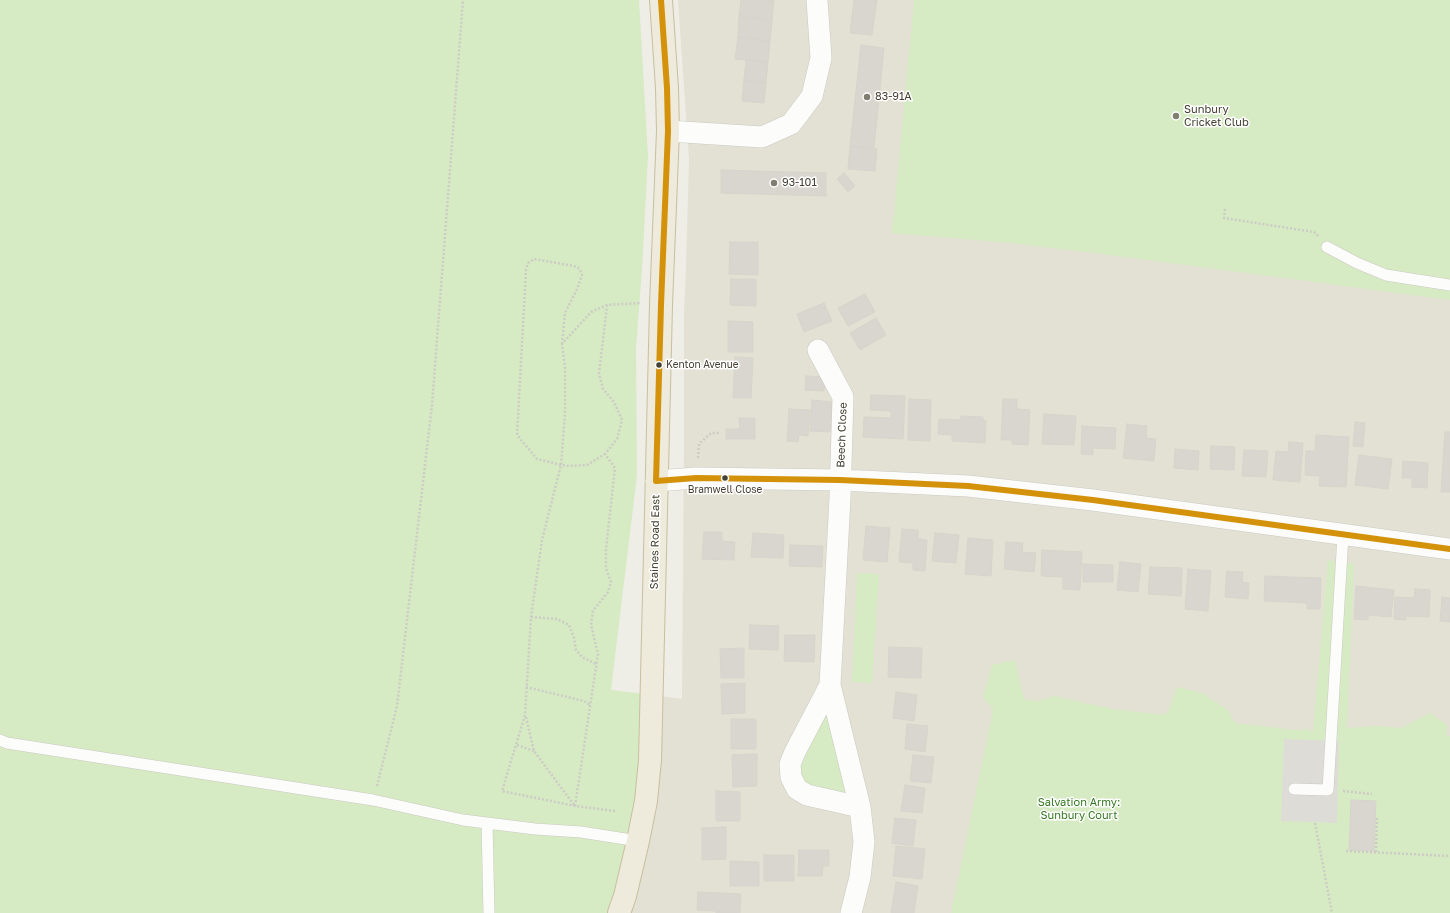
<!DOCTYPE html>
<style>
body{margin:0}
canvas{display:block;background:#eeede6}
</style>
<canvas width="1450" height="913"></canvas>
<script>
const ctx = document.querySelector('canvas').getContext('2d');
ctx.lineJoin = 'round';
function fill(path, color) {
  ctx.fillStyle = color;
  ctx.fill(path, 'evenodd');
}
function toPath(rows) {
  const path = new Path2D();
  for (const r of rows) {
    path.moveTo(r[0], r[1]);
    for (let i = 2; i < r.length; i += 2) path.lineTo(r[i], r[i + 1]);
  }
  return path;
}
function trace(path, color, width, dash) {
  ctx.strokeStyle = color;
  ctx.lineWidth = width;
  ctx.lineCap = dash ? 'butt' : 'round';
  ctx.setLineDash(dash || []);
  ctx.stroke(path);
}
function drawText(font, color, halo, rows, align = 'center') {
  ctx.font = font + ' "Golos Text",sans-serif';
  ctx.lineWidth = 3;
  ctx.setLineDash([]);
  ctx.textBaseline = 'middle';
  ctx.strokeStyle = halo;
  ctx.fillStyle = color;
  for (const [text, x, y, turn = 0] of rows) {
    ctx.save();
    ctx.translate(x, y);
    ctx.rotate((+turn || 0) * Math.PI / 180);
    ctx.textAlign = isNaN(turn) ? turn : align;
    if (halo) ctx.strokeText(text, 0, 0);
    ctx.fillText(text, 0, 0);
    ctx.restore();
  }
}
fill(toPath([
 [678,0,1450,0,1450,913,619,913,652,695,682,699,684,446,684,313,686,266,689,159]
]), '#e3e1d3');
fill(toPath([
 [0,0,639,0,648,157,642,269,636,348,637,475,611,690,652,695,619,913,0,913],
 [914,0,1450,0,1450,300,1087,252,1000,242,892,233],
 [1328,560,1354,564,1347,728,1375,726,1401,728,1430,713,1447,725,1447,736,1450,736,1450,913,951,913,993,710,983,697,992,665,1015,660,1024,699,1036,701,1054,696,1113,709,1163,715,1169,710,1177,687,1202,693,1228,710,1235,723,1296,730,1310,729,1311,732,1313,732],
 [857,573,879,574,872,683,852,682],
 [830,685,860,807,807,795,795,752]
]), '#d6ebc3');
fill(toPath([
 [1284,739,1339,741,1337,823,1281,821]
]), '#dddcd6');
const building = toPath([
 [741,0,774,0,772,21,739,16,741,0],
 [854,0,877,0,872,35,850,33,854,0],
 [739,16,772,21,770,41,738,37,739,16],
 [738,37,770,41,768,62,735,59,738,37],
 [861,45,884,48,874,148,850,146,861,45],
 [746,60,768,62,766,83,744,80,746,60],
 [744,80,766,83,764,103,742,101,744,80],
 [850,146,877,149,875,171,848,169,850,146],
 [721,170,826,173,826,196,721,193,721,170],
 [844,173,855,186,848,192,837,179,844,173],
 [730,242,758,242,758,275,729,274,730,242],
 [731,279,756,279,756,306,730,305,731,279],
 [865,294,875,312,848,326,838,308,865,294],
 [824,303,832,321,804,332,797,314,824,303],
 [876,318,886,335,860,350,850,333,876,318],
 [728,321,753,322,753,352,728,352,728,321],
 [735,357,753,358,751,398,733,398,735,357],
 [806,376,825,377,824,391,805,390,806,376],
 [871,395,905,396,903,439,863,437,864,417,891,418,891,411,870,410,871,395],
 [909,399,931,400,930,441,908,440,909,399],
 [1003,399,1017,399,1017,409,1030,410,1028,445,1012,444,1012,440,1001,440,1003,399],
 [812,400,832,402,830,432,810,431,812,400],
 [789,409,810,410,808,436,799,435,798,442,787,441,789,409],
 [1044,414,1076,416,1074,445,1042,444,1044,414],
 [961,416,983,417,983,420,986,421,985,443,952,441,952,435,938,434,939,419,961,420,961,416],
 [739,418,755,418,755,439,726,439,726,429,740,429,739,418],
 [1355,422,1365,423,1363,447,1353,446,1355,422],
 [1127,424,1147,426,1146,438,1156,439,1154,461,1123,458,1127,424],
 [1082,426,1116,428,1115,449,1093,448,1093,455,1081,454,1082,426],
 [1445,432,1450,432,1450,492,1441,492,1445,432],
 [1316,435,1349,437,1346,487,1319,486,1320,476,1305,475,1306,451,1315,451,1316,435],
 [1289,442,1303,443,1300,482,1273,480,1276,451,1288,452,1289,442],
 [1211,446,1235,447,1234,470,1210,469,1211,446],
 [1175,449,1199,451,1198,470,1174,468,1175,449],
 [1244,450,1268,451,1266,477,1242,476,1244,450],
 [1359,455,1392,459,1388,489,1355,485,1359,455],
 [1403,461,1428,463,1427,488,1412,487,1412,478,1402,478,1403,461],
 [866,526,890,528,887,562,863,560,866,526],
 [902,529,918,530,918,539,927,540,925,571,913,570,913,563,899,562,902,529],
 [704,532,722,532,722,541,735,542,734,560,702,559,704,532],
 [753,533,784,535,783,558,751,557,753,533],
 [935,533,959,535,956,563,932,561,935,533],
 [968,538,993,540,991,576,965,574,968,538],
 [1006,542,1023,543,1022,552,1036,553,1034,572,1004,569,1006,542],
 [790,545,823,546,822,567,789,566,790,545],
 [1042,550,1082,552,1080,590,1063,589,1063,577,1041,576,1042,550],
 [1120,562,1141,564,1138,592,1117,590,1120,562],
 [1083,564,1113,565,1113,582,1083,582,1083,564],
 [1150,567,1182,568,1181,596,1148,594,1150,567],
 [1188,569,1211,571,1208,611,1185,609,1188,569],
 [1227,571,1243,572,1242,582,1249,583,1248,599,1225,597,1227,571],
 [1265,576,1321,578,1320,609,1307,609,1307,603,1264,601,1265,576],
 [1356,586,1394,590,1391,617,1368,615,1368,620,1354,619,1356,586],
 [1415,589,1430,590,1429,617,1406,616,1406,620,1394,619,1395,597,1414,598,1415,589],
 [1442,597,1450,598,1450,622,1440,621,1442,597],
 [750,625,779,626,778,650,749,649,750,625],
 [785,635,815,635,814,662,784,661,785,635],
 [889,647,922,648,921,678,888,677,889,647],
 [744,648,744,678,721,678,720,649,744,648],
 [745,683,745,713,722,714,721,684,745,683],
 [896,692,917,695,914,721,893,718,896,692],
 [731,719,756,719,756,749,731,749,731,719],
 [907,724,928,726,925,752,905,749,907,724],
 [757,754,757,786,733,787,732,755,757,754],
 [913,755,934,757,931,783,910,781,913,755],
 [905,785,925,788,922,813,901,811,905,785],
 [716,791,740,792,740,821,716,821,716,791],
 [1351,800,1376,801,1374,851,1349,850,1351,800],
 [895,818,916,820,913,846,892,843,895,818],
 [726,827,726,859,702,860,702,828,726,827],
 [896,846,925,849,922,879,893,876,896,846],
 [799,850,829,850,829,866,823,866,822,876,798,876,799,850],
 [764,855,794,855,794,881,764,881,764,855],
 [730,861,759,862,759,886,730,886,730,861],
 [896,882,918,886,914,913,891,913,896,882],
 [698,892,741,894,740,913,716,913,716,911,697,910,698,892]
]);
fill(building, '#d8d6ce');
trace(building, '#d7d4cc', 1);
const service = toPath([
 [1327,247,1357,263,1386,275,1450,285],
 [0,740,7,743,373,800,463,820,535,829,581,832,638,841],
 [1294,789,1328,790,1343,535],
 [487,823,489,913]
]);
const minor = toPath([
 [668,131,762,137,791,124,812,96,821,58,817,0],
 [818,350,843,397,840,498,830,685,860,807,864,842,860,877,851,913],
 [656,481,696,478,840,480,968,486,1093,500,1450,549],
 [830,685,795,752,790,764,791,777,797,789,807,795,860,807]
]);
const trunk = toPath([
 [619,913,625,896,638,841,646,801,650,760,661,305,668,131,667,88,661,0]
]);
trace(service, '#cbc9c2', 12);
trace(minor, '#cbc9c2', 22);
trace(trunk, '#c8bf9f', 24);
trace(toPath([
 [1225,209,1224,218,1314,232,1318,236],
 [562,344,565,313,577,289,582,275,580,269,574,266,534,259,528,263,526,270,517,435,537,459,561,465,570,466,587,465,605,454],
 [698,458,699,444,711,433,720,433],
 [531,617,557,619,569,625,574,638,576,650,582,657,596,664],
 [526,687,584,701,590,705],
 [526,717,534,751,574,805],
 [517,745,534,751],
 [377,786,397,706,432,405,463,0],
 [1343,791,1372,794],
 [575,806,598,654,591,625,593,611,608,592,611,582,606,569,606,549,615,468,605,454,617,439,622,420,614,402,603,389,599,374,607,305],
 [615,811,575,806,502,791,525,715,531,617,542,540,561,465,565,414,565,367,562,344,591,312,607,305,640,303],
 [1315,823,1332,913],
 [1346,851,1450,856],
 [1376,852,1377,817]
]), '#cdcbc5', 2.5, [2, 2]);
trace(service, '#fcfcfb', 11);
trace(minor, '#fcfcfb', 21);
trace(trunk, '#eeeadc', 22);
trace(toPath([
 [656,481,696,478,840,480,968,486,1093,500,1450,549],
 [656,481,661,305,668,131,667,88,661,0]
]), '#d3920a', 6);
for (const [x, y, r, color] of [
 [867,97,4,"#807d71"],
 [1176,116,4,"#807d71"],
 [774,183,4,"#807d71"],
 [659,365,3.5,"#444032"],
 [725,478,3.5,"#444032"]
]) {
  const dot = new Path2D();
  dot.arc(x, y, r, 0, 2 * Math.PI);
  ctx.fillStyle = color;
  ctx.fill(dot);
  trace(dot, '#fff', 1.5);
}
drawText('10px', '#444032', '#fff', [
 ["Kenton Avenue",666,365],
 ["Bramwell Close",725,490,"center"]
], 'left');
drawText('11px', '#444032', '#fff', [
 ["83-91A",875,97],
 ["Sunbury",1184,110],
 ["Cricket Club",1184,123],
 ["93-101",782,183]
], 'left');
drawText('11px', '#444032', '#fff', [
 ["Beech Close",842,435,-88],
 ["Staines Road East",655,542,-89]
]);
drawText('11px', '#367922', '#fff', [
 ["Salvation Army:",1079,803],
 ["Sunbury Court",1079,816]
]);
</script>
